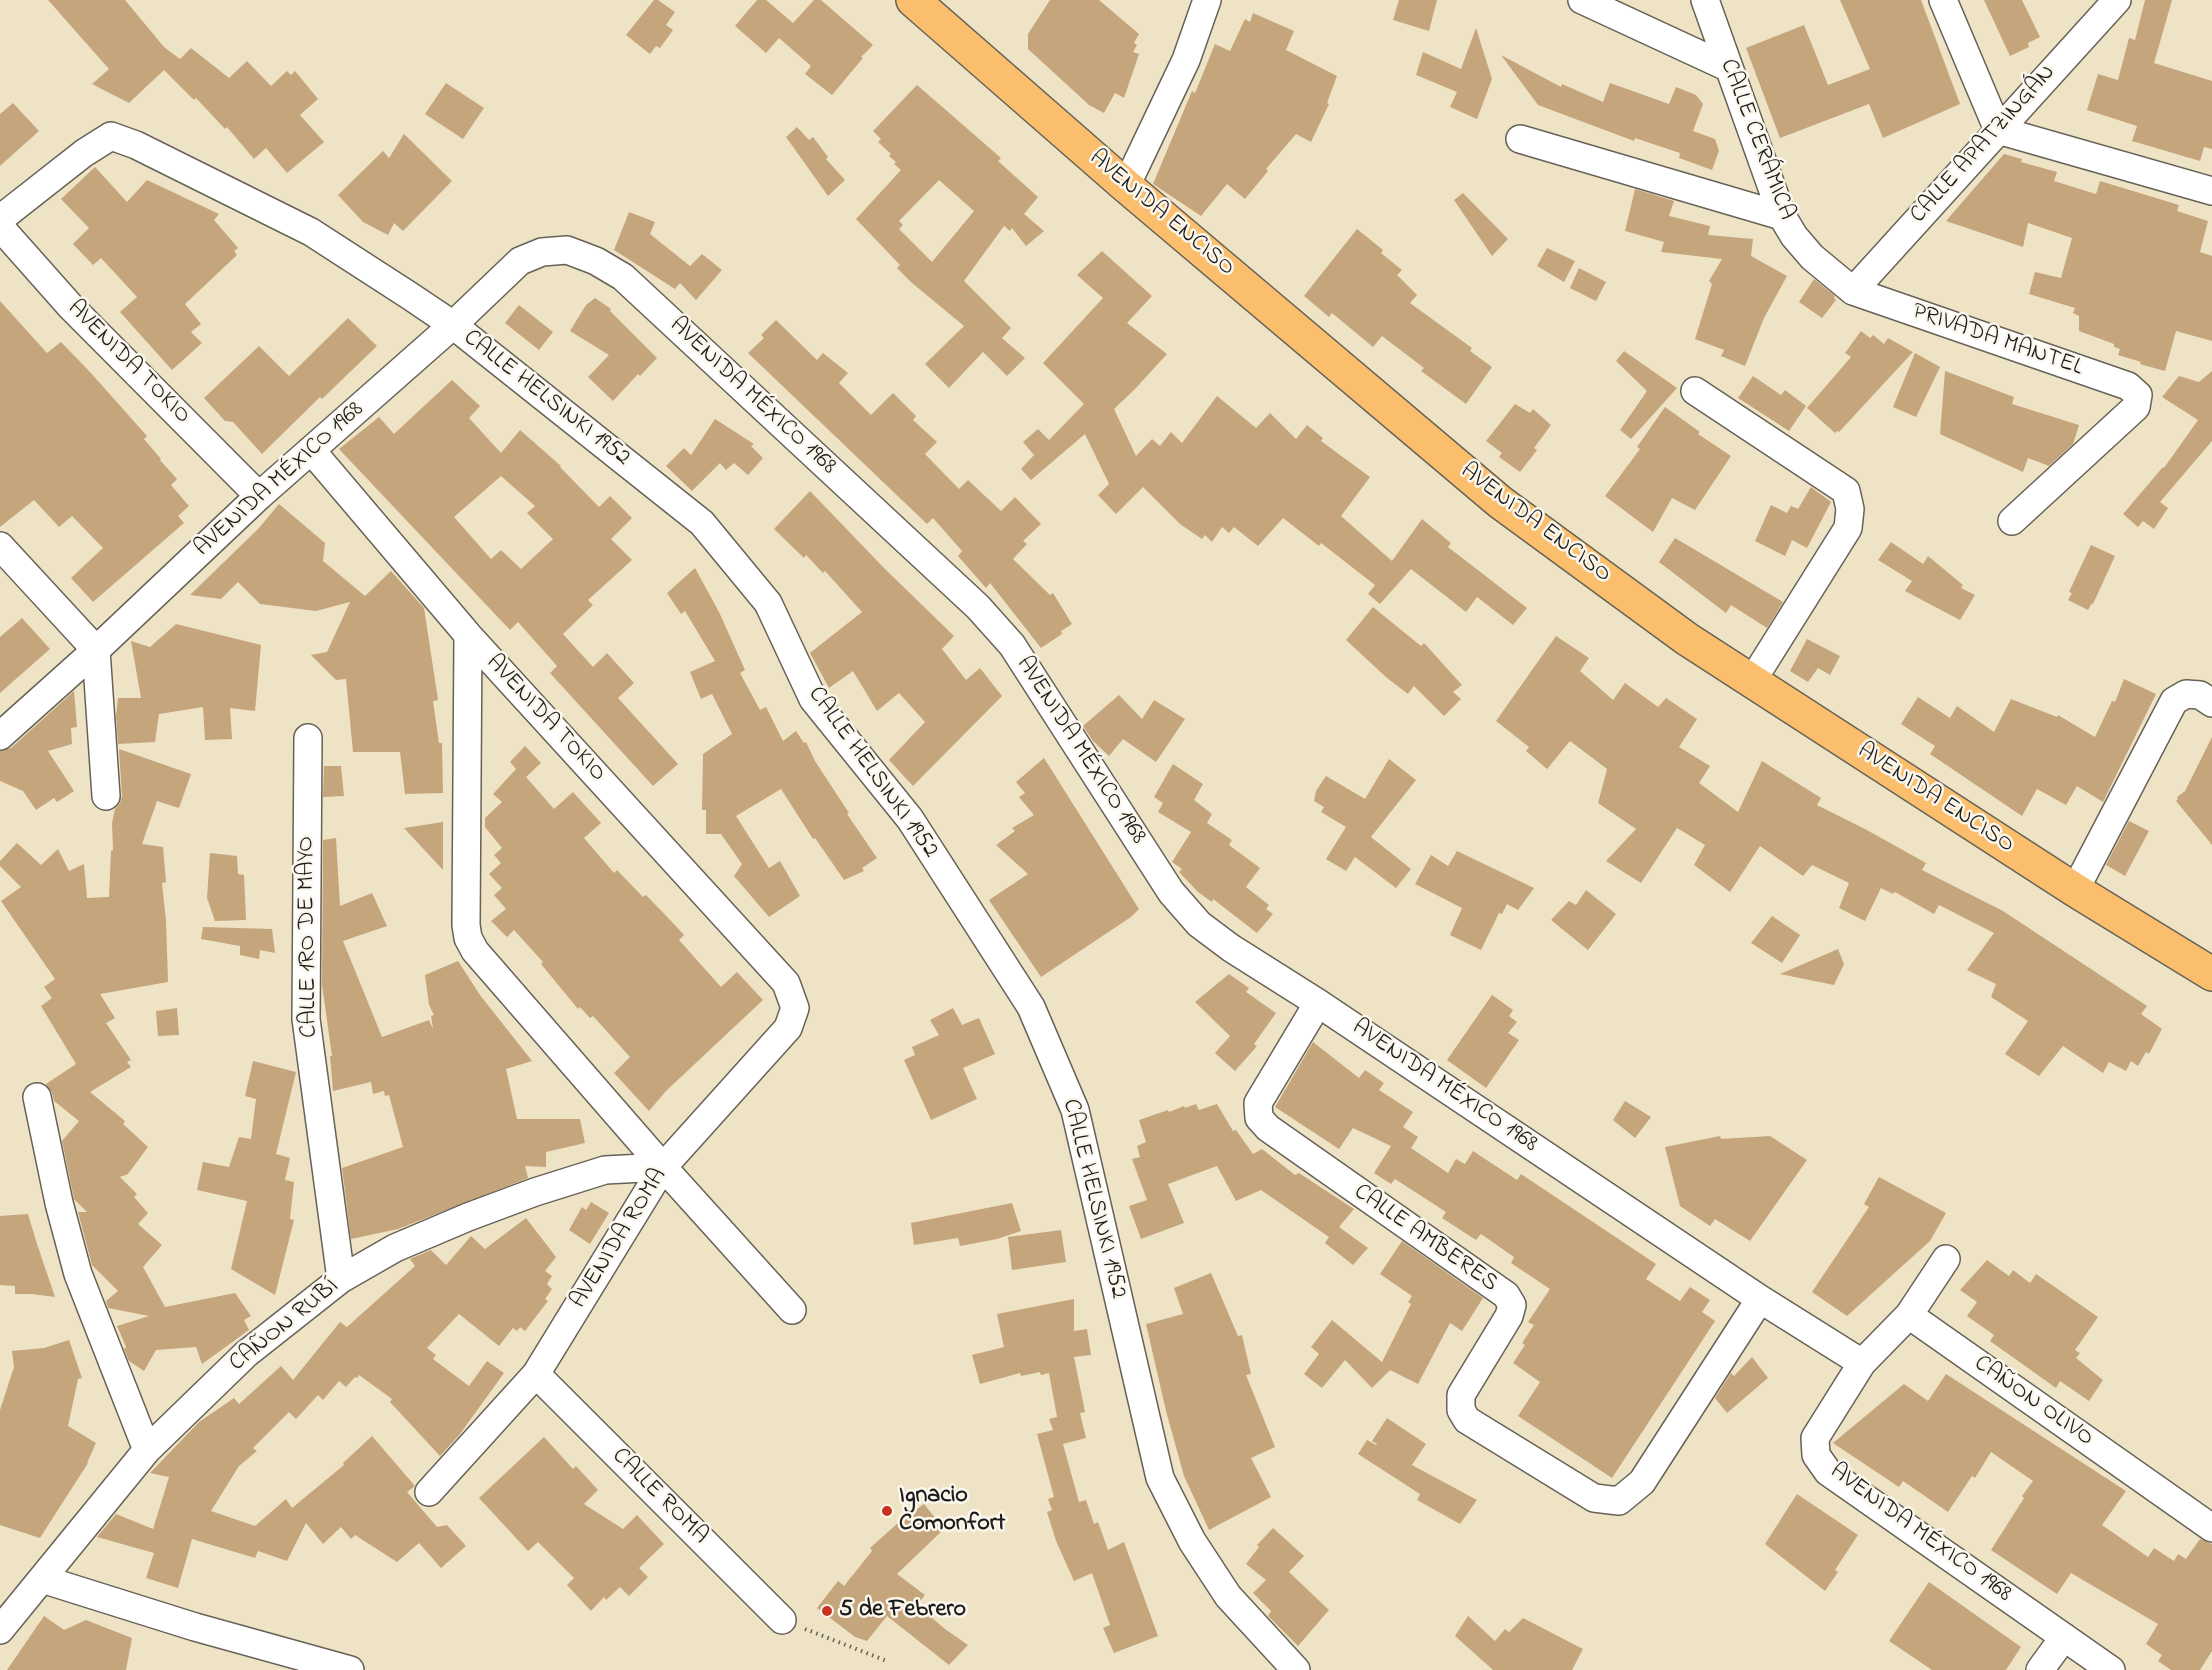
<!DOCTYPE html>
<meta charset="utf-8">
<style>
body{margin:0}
canvas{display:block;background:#efe3c5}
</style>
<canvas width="2212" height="1670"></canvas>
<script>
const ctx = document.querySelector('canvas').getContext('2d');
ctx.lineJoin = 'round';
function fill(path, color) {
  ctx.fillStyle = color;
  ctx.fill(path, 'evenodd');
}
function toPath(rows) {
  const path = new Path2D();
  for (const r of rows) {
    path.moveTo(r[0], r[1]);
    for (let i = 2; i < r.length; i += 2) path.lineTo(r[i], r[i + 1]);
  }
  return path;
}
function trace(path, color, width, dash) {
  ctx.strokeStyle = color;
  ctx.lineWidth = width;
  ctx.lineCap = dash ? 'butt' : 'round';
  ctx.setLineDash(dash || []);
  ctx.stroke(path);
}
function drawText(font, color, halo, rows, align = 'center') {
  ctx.font = font + ' "Indie Flower",sans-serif';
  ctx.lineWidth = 5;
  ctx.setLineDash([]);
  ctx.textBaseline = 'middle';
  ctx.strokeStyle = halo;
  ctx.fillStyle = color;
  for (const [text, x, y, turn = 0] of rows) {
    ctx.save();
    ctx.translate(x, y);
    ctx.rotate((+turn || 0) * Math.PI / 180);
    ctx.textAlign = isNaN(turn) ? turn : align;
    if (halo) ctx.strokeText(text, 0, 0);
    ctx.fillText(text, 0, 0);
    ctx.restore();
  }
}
fill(toPath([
 [48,0,125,0,164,47,180,59,191,48,229,78,247,61,271,86,287,71,291,75,295,71,318,99,300,115,324,142,287,173,266,148,254,159,227,127,225,129,196,98,194,100,164,70,129,103,92,84,109,69],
 [654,0,658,0,675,12,666,25,673,30,660,48,656,46,650,54,626,35],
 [757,0,766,0,793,23,814,0,821,0,873,45,861,57,863,58,832,95,805,74,811,66,779,38,766,53,735,26],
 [1050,0,1099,0,1139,34,1134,43,1137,45,1133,52,1139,54,1124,98,1115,93,1104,113,1089,105,1028,49,1028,34],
 [1399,0,1437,0,1429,31,1393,20],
 [1840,0,1921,0,1960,104,1883,138,1869,104,1780,138,1746,48,1804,25,1828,85,1870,69],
 [1984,0,2022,0,2040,37,2028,43,2029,47,2010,56],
 [2145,0,2172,0,2154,63,2212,81,2212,149,2204,147,2200,161,2132,141,2137,126,2087,110,2098,74,2118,80,2129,38,2135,40],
 [1253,13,1294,31,1286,50,1337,76,1327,103,1329,104,1311,142,1296,134,1266,169,1268,171,1245,199,1227,184,1201,216,1153,184,1192,91,1195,93,1215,44,1230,51,1245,19,1250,22],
 [1476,28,1492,79,1477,119,1450,107,1457,92,1416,75,1423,52,1461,69],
 [1501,55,1561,87,1562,84,1603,102,1610,83,1669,104,1676,87,1696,95,1703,104,1693,131,1715,139,1719,151,1712,170,1679,158,1680,153,1635,138,1634,141,1538,105],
 [446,83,484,108,463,139,425,114],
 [917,85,1001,158,998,161,1038,197,1024,214,1044,231,1026,246,1012,228,1010,231,1004,226,964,281,1011,328,1002,338,1025,358,1007,376,983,352,949,388,925,364,964,326,912,283,897,268,900,265,856,219,901,170,894,164,896,162,889,156,891,154,878,142,881,139,873,131],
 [939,180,974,211,932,262,899,229,903,225,899,221],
 [13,103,39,131,0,166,0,114],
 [797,127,809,140,813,137,828,157,826,159,845,180,828,196,786,137],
 [404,134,452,181,403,231,394,223,388,235,363,222,338,195,383,151,389,158],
 [2004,154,2022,159,2021,162,2057,172,2054,181,2096,194,2100,181,2179,205,2177,211,2208,221,2200,252,2212,256,2212,341,2176,331,2165,371,2140,364,2141,362,2118,355,2120,349,2114,347,2114,344,2079,331,2079,316,2073,313,2075,308,2029,294,2035,272,2061,278,2072,238,2028,223,2023,247,1946,221],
 [95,167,127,202,147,180,219,214,214,220,238,248,234,251,237,255,185,304,201,324,191,332,202,343,172,370,120,312,137,297,101,258,93,265,73,244,89,228,61,199],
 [1635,189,1674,201,1669,216,1710,226,1708,235,1753,239,1751,256,1787,276,1764,318,1745,366,1721,356,1724,350,1695,339,1712,284,1709,281,1722,259,1661,252,1664,242,1625,231],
 [1463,193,1508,239,1492,256,1454,200],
 [629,212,655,222,650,234,690,266,702,254,722,270,696,300,680,283,675,289,614,250],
 [1357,229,1383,250,1381,253,1402,270,1397,275,1417,295,1410,303,1472,348,1470,351,1492,367,1466,404,1421,371,1424,368,1382,336,1373,347,1332,313,1329,317,1304,296],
 [1547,248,1575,261,1564,282,1537,266],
 [1102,251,1152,296,1127,323,1167,354,1135,389,1114,409,1136,456,1152,439,1160,446,1171,432,1182,443,1217,396,1256,428,1270,413,1296,439,1307,425,1323,438,1321,441,1370,477,1341,516,1392,561,1422,519,1451,543,1448,547,1527,608,1513,625,1477,597,1466,612,1411,569,1380,604,1368,594,1375,585,1321,543,1319,546,1283,518,1258,546,1234,527,1229,533,1222,527,1212,542,1205,535,1202,539,1180,524,1143,487,1116,514,1098,495,1109,484,1085,434,1031,480,1021,469,1034,455,1023,442,1038,429,1049,440,1084,404,1043,363,1103,298,1077,275],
 [1579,268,1606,282,1596,301,1570,288],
 [1814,279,1835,296,1834,298,1836,300,1822,318,1799,302],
 [595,298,611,309,610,311,657,358,640,376,638,374,613,401,588,377,609,355,570,331,586,305],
 [0,301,47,353,61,342,90,372,147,436,144,439,161,459,160,460,177,479,171,485,189,506,178,516,184,523,93,602,71,578,103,548,72,516,59,527,34,500,0,527],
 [519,305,553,332,539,350,505,323],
 [348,318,377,346,322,399,320,397,262,454,233,422,225,421,204,398,259,346,289,376],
 [776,320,817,360,823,353,848,373,839,383,871,415,893,393,916,416,913,420,937,442,925,454,959,489,968,480,1001,511,1015,497,1041,524,1023,541,1027,544,1013,559,1050,595,1053,593,1072,624,1061,631,1062,634,1041,648,990,583,986,588,958,556,962,551,933,518,927,524,748,353,764,338,761,335],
 [1861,331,1870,338,1873,335,1884,344,1888,338,1913,352,1839,432,1837,431,1835,433,1807,408,1851,357,1845,353],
 [1624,351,1677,388,1631,439,1620,430,1647,391,1616,361],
 [1915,353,1940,367,1916,417,1893,407],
 [1945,371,2014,397,2012,404,2079,425,2073,444,2049,466,2028,458,2023,472,1940,434],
 [2212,371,2212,441,2160,502,2168,508,2154,529,2143,521,2138,527,2123,514,2163,467,2164,468,2198,420,2162,397,2179,376,2199,382],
 [1753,376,1781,395,1785,390,1806,406,1789,431,1738,398],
 [452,380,480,406,469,418,501,453,520,430,561,466,560,467,599,507,610,496,632,518,611,539,632,560,588,600,593,605,563,634,593,667,607,653,634,683,618,698,678,764,653,786,550,673,557,666,518,622,510,630,339,449,379,417,394,434],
 [501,476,535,506,527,513,553,539,521,569,501,550,491,559,454,517],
 [1515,404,1530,413,1533,409,1551,425,1534,448,1537,450,1520,472,1499,457,1502,453,1486,441],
 [1665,407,1700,432,1698,434,1731,456,1695,510,1672,498,1653,532,1605,496,1640,449,1637,447],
 [715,419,754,444,751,446,763,458,748,475,734,463,726,470,720,463,692,491,666,466,684,448,691,455],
 [1811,487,1831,502,1807,548,1792,540,1785,556,1755,541,1771,505,1787,513,1791,506,1798,509],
 [810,491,884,568,954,636,942,649,966,680,980,668,1002,696,913,786,889,760,925,722,899,693,877,711,853,671,829,688,810,653,862,612,825,571,823,573,806,555,804,558,774,529],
 [279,504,325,543,323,561,365,596,391,571,424,608,438,700,433,701,439,743,442,743,443,793,405,794,400,752,353,752,346,679,336,680,311,655,327,652,350,602,316,611,260,604,238,582,221,599,190,595,259,528],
 [1675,538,1783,602,1767,628,1731,605,1726,613,1659,562],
 [1891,542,1923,564,1928,556,1963,585,1961,588,1975,595,1960,620,1905,591,1912,581,1878,560],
 [2091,545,2115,556,2093,604,2092,603,2088,610,2068,600,2072,593,2069,592],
 [695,568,719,612,745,670,740,673,760,710,766,707,783,741,796,731,804,743,806,742,815,761,849,813,847,814,877,858,862,868,864,871,844,880,815,838,813,839,781,789,736,816,769,868,780,861,800,896,769,917,734,876,742,864,721,834,706,834,706,810,702,810,703,754,732,734,712,694,701,699,690,672,715,661,685,611,681,614,667,593],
 [1373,607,1421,646,1424,643,1462,685,1453,692,1461,699,1444,716,1414,686,1408,694,1387,678,1346,640],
 [22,618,50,649,0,693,0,637],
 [176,624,261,645,255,711,230,708,232,739,205,740,203,707,159,714,155,742,118,744,116,716,118,698,141,698,131,641,150,647],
 [1556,636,1589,658,1580,671,1613,700,1625,683,1658,707,1666,698,1697,719,1679,747,1710,766,1699,783,1738,812,1762,761,1821,798,1817,805,1865,829,1926,863,1922,870,2003,911,2147,1006,2141,1014,2162,1029,2149,1054,2146,1052,2138,1066,2131,1061,2126,1071,2109,1062,2103,1073,2063,1046,2039,1076,2005,1054,2028,1021,1991,997,1996,984,1967,970,1994,933,1939,905,1934,914,1895,892,1893,894,1881,888,1865,921,1839,908,1849,883,1812,865,1803,876,1760,846,1730,892,1694,865,1705,845,1677,828,1641,883,1606,861,1636,829,1598,803,1607,769,1570,741,1547,769,1526,751,1529,747,1496,721],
 [1807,639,1840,656,1830,675,1818,668,1808,682,1790,671],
 [2124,679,2156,694,2103,802,2077,786,2066,805,2037,789,2022,816,1930,754,1935,746,1901,724,1918,697,1950,718,1957,706,1994,732,2011,699,2057,717,2058,715,2095,737,2112,701,2115,702],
 [74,691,77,727,71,728,72,744,48,751,74,791,57,802,54,798,36,810,23,791,0,781,0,751,11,748],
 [1119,695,1142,719,1154,700,1185,719,1156,762,1123,739,1109,756,1093,741,1083,726],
 [2212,737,2212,845,2176,801,2178,799,2177,797,2185,791],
 [525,746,541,763,526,777,554,809,573,792,601,823,584,838,614,873,617,870,643,897,646,895,673,923,684,935,679,940,721,987,737,972,763,1000,666,1091,649,1111,614,1073,630,1057,593,1016,590,1018,580,1007,578,1009,541,964,543,962,514,930,507,937,491,921,506,909,494,895,502,888,489,874,501,863,494,855,502,848,485,827,485,818,502,802,493,794,516,769,510,762],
 [119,749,191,774,179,808,157,801,142,844,163,847,166,882,162,883,166,921,168,982,100,994,115,1018,106,1023,131,1060,127,1062,131,1067,90,1092,125,1121,123,1124,148,1147,128,1174,120,1177,137,1194,134,1197,148,1213,138,1224,162,1245,143,1267,165,1307,235,1293,251,1316,244,1320,249,1330,202,1364,196,1347,156,1350,144,1371,129,1361,124,1349,126,1347,117,1326,149,1316,108,1308,106,1301,118,1291,92,1265,78,1212,87,1212,74,1199,62,1141,79,1121,54,1101,52,1093,46,1084,76,1064,41,1006,52,998,44,987,55,979,1,901,21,887,0,866,0,861,17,843,41,865,58,849,69,871,84,864,87,898,109,897,111,851,113,850,112,823,115,809,120,803,122,796],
 [1044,758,1139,909,1131,917,1041,977,989,900,1028,874,996,845,1015,831,1012,828,1034,815,1019,797,1025,793,1016,782],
 [1389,759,1416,780,1371,837,1411,869,1396,888,1355,857,1346,871,1326,859,1346,827,1321,812,1324,807,1314,801,1316,791,1326,776,1365,799],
 [1173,764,1203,784,1194,800,1212,814,1207,823,1232,840,1229,845,1260,868,1246,887,1269,905,1266,909,1273,914,1257,933,1213,899,1212,902,1198,892,1179,872,1182,869,1172,862,1191,832,1158,812,1163,803,1154,797],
 [324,766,341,766,344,796,323,797],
 [2129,821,2149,831,2125,876,2106,865],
 [443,822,443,870,404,828],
 [336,838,340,906,372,893,387,926,343,941,382,1037,429,1020,433,1029,431,1016,434,1015,429,1005,425,975,458,961,480,995,532,1061,506,1069,517,1119,580,1119,585,1143,546,1152,546,1167,525,1166,528,1178,398,1229,351,1239,342,1168,403,1147,389,1095,385,1096,384,1091,373,1094,371,1082,333,1091,330,1056,332,1056,322,985,323,840],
 [1457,851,1534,888,1518,910,1507,904,1502,914,1499,913,1481,950,1450,935,1462,908,1415,884,1431,855,1448,866],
 [210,853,237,856,238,874,244,875,246,920,215,921,207,898],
 [1586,890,1616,914,1588,950,1551,920,1569,901,1576,905],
 [1772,916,1800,935,1782,963,1751,943],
 [203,927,272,929,275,953,260,950,259,959,240,955,240,946,201,939],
 [1838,949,1844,964,1834,985,1780,974],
 [1229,974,1249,988,1246,992,1276,1013,1254,1044,1257,1046,1235,1071,1215,1053,1230,1036,1195,1002],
 [1492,995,1513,1010,1509,1016,1517,1022,1508,1033,1519,1040,1486,1088,1447,1060],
 [177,1008,179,1035,158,1036,156,1011],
 [953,1008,962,1025,979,1018,995,1054,963,1068,977,1099,931,1120,904,1060,915,1055,912,1047,939,1035,930,1020],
 [1313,1042,1359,1078,1365,1070,1384,1083,1379,1090,1413,1112,1403,1127,1418,1137,1411,1148,1448,1173,1456,1159,1465,1164,1473,1151,1517,1180,1521,1174,1656,1264,1646,1279,1680,1301,1690,1287,1710,1300,1702,1312,1715,1321,1612,1478,1518,1416,1540,1382,1513,1363,1525,1345,1522,1343,1534,1325,1528,1322,1550,1289,1511,1263,1514,1257,1481,1234,1476,1240,1442,1218,1446,1212,1395,1179,1391,1184,1374,1173,1391,1146,1353,1128,1339,1149,1275,1107],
 [253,1061,296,1072,276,1154,290,1158,285,1180,294,1182,290,1219,294,1220,275,1295,231,1269,247,1201,197,1190,203,1162,229,1167,239,1137,251,1139,256,1099,245,1096],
 [1625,1101,1651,1117,1635,1138,1613,1120],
 [1196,1104,1199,1110,1217,1104,1233,1131,1236,1130,1253,1154,1262,1149,1295,1175,1299,1173,1354,1209,1339,1227,1368,1248,1353,1265,1325,1243,1329,1237,1261,1190,1236,1201,1217,1166,1168,1184,1184,1223,1141,1239,1129,1206,1147,1200,1132,1159,1140,1157,1137,1146,1146,1142,1139,1120,1168,1110,1169,1112,1184,1106,1185,1108],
 [1720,1136,1721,1139,1770,1136,1807,1160,1750,1241,1715,1219,1710,1226,1680,1206,1665,1147],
 [1879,1177,1946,1213,1930,1241,1847,1316,1812,1292,1869,1207,1864,1204],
 [591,1202,609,1213,590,1244,569,1230,582,1207,586,1210],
 [1012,1203,1021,1231,997,1239,960,1246,958,1238,914,1245,911,1223],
 [28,1214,37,1244,55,1297,32,1294,15,1294,15,1286,0,1285,0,1216],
 [526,1218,556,1257,545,1271,552,1276,547,1284,552,1289,545,1299,548,1301,525,1331,520,1327,517,1331,513,1328,499,1346,459,1314,427,1348,436,1355,433,1359,469,1386,487,1361,504,1373,460,1434,440,1456,390,1402,392,1399,359,1375,357,1378,355,1377,346,1387,339,1381,323,1400,318,1395,296,1419,289,1412,253,1448,257,1451,239,1466,211,1511,255,1526,286,1499,292,1508,344,1465,343,1463,372,1436,415,1486,407,1492,437,1527,447,1525,466,1546,441,1568,419,1543,397,1562,355,1535,351,1539,341,1527,323,1544,306,1523,287,1561,258,1551,255,1558,192,1539,178,1588,146,1578,154,1553,97,1537,116,1514,153,1529,169,1477,150,1473,199,1422,234,1398,239,1404,281,1366,293,1380,340,1322,347,1327,415,1266,410,1259,431,1250,446,1265,471,1236,485,1249],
 [1061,1230,1066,1262,1012,1270,1008,1237],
 [1402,1241,1483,1298,1462,1331,1450,1323,1418,1384,1390,1370,1372,1388,1345,1360,1322,1388,1304,1374,1319,1354,1311,1347,1332,1320,1382,1362,1411,1304,1408,1302,1412,1296,1380,1274],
 [1987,1260,2009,1276,2013,1270,2030,1283,2036,1274,2098,1317,2075,1350,2080,1353,2076,1358,2103,1380,2089,1401,2060,1381,2056,1388,1990,1341,1994,1335,1967,1316,1977,1302,1960,1290],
 [1211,1273,1238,1336,1242,1335,1251,1374,1246,1375,1275,1447,1251,1458,1271,1497,1209,1530,1184,1476,1166,1411,1146,1324,1183,1314,1174,1288],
 [1074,1299,1074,1331,1087,1329,1091,1355,1074,1357,1085,1412,1080,1413,1086,1438,1063,1444,1079,1502,1086,1500,1094,1524,1098,1522,1108,1550,1124,1542,1158,1636,1114,1653,1103,1628,1110,1625,1092,1573,1074,1581,1056,1541,1047,1512,1052,1510,1048,1499,1054,1497,1037,1434,1053,1430,1049,1419,1057,1417,1049,1373,1041,1375,1040,1372,1021,1376,1020,1373,980,1384,972,1355,1004,1347,997,1314],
 [69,1340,82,1378,78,1379,68,1426,96,1443,87,1463,88,1463,40,1538,0,1525,0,1410,14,1367,12,1351,44,1348],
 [1752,1357,1768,1378,1727,1413,1715,1398,1731,1373,1734,1376],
 [1946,1374,2126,1491,2102,1525,2148,1557,2154,1548,2174,1561,2178,1554,2186,1559,2200,1539,2212,1544,2212,1651,2200,1670,2171,1670,2158,1661,2162,1655,2146,1644,2158,1624,2071,1573,2057,1594,1991,1550,2024,1498,2022,1496,2033,1481,1991,1452,1975,1478,1972,1476,1948,1512,1903,1481,1899,1487,1833,1443,1904,1384,1928,1401],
 [1387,1418,1426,1444,1412,1465,1477,1500,1460,1524,1417,1500,1420,1494,1358,1454,1367,1440,1376,1445,1377,1444,1372,1441],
 [544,1437,573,1469,576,1466,598,1490,584,1504,623,1529,637,1515,664,1544,639,1568,648,1577,629,1596,620,1587,606,1600,604,1597,591,1611,567,1585,574,1578,538,1542,528,1551,479,1498],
 [1797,1494,1858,1535,1835,1570,1838,1572,1825,1591,1765,1544],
 [924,1504,944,1529,897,1574,925,1595,917,1605,945,1629,968,1645,949,1665,887,1616,867,1641,855,1637,817,1608,838,1581,844,1586,872,1551,870,1548,899,1522],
 [1273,1528,1304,1556,1289,1572,1329,1610,1298,1646,1268,1616,1271,1611,1253,1593,1266,1580,1246,1564,1259,1547,1257,1545],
 [1929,1582,2021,1647,2006,1670,1932,1670,1889,1641],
 [44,1616,64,1630,86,1620,132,1638,126,1670,7,1670],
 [1468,1616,1495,1641,1505,1629,1509,1632,1523,1618,1583,1649,1572,1670,1493,1670,1455,1636]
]), '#c5a57c');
const minor = toPath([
 [1582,0,1729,68],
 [1705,0,1782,216,1794,236,1812,257,1853,291,2128,386,2138,395,2136,407,2012,521],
 [1943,0,1998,130,2212,191],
 [1520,139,1782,216],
 [1126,186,1186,60,1207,0],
 [0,219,84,153,111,136,136,145,311,232,410,296,453,325,702,523,768,603,813,699,910,819,1031,1007,1075,1110,1160,1478,1192,1541,1228,1596,1296,1670],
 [0,227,71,307,259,496],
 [1853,291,2117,0],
 [1695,391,1846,491,1850,509,1848,528,1752,681],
 [311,450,468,635,786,983,795,1008,788,1028,663,1167,536,1374,429,1492],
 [0,546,96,650,106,796],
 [468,635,466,925,468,938,475,951,663,1167,792,1310],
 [0,736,96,650,259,496,453,325,520,261,542,252,567,250,596,261,623,277,978,607,1012,645,1171,892,1199,924,1231,948,1318,1003,1760,1299,1862,1363],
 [308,738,306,1019,341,1279],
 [2075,890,2174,701,2186,694,2200,695,2212,703],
 [1318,1003,1258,1103,1259,1118,1268,1128,1506,1295,1512,1305,1509,1316,1461,1395,1461,1410,1467,1420,1594,1498,1619,1501,1642,1482,1760,1299],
 [37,1097,59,1203,78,1274,147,1450],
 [1946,1259,1909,1315,1862,1363,1815,1438,1816,1455,1828,1472,2111,1670],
 [1909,1315,2212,1528],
 [536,1374,782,1620],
 [42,1579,195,1627,350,1670],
 [0,1630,147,1450,246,1354,341,1279,395,1248,468,1217,535,1192,605,1170,663,1167],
 [2040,1670,2064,1637]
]);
const major = toPath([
 [913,0,1126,186,1500,502,1687,639,2075,890,2212,974]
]);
trace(minor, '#666257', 30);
trace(major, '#666257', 36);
trace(toPath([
 [805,1629,887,1661]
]), '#666257', 4, [1.5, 4.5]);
trace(minor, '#fff', 27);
trace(major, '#fabe6d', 33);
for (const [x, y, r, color] of [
 [887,1511,6,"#c8321e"],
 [827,1611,6,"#c8321e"]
]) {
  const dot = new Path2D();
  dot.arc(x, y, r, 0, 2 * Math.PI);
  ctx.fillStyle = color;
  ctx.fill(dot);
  trace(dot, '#fbf7ec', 2);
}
drawText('24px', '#1c1c1c', '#fbf7ec', [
 ["CALLE CERÁMICA",1756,140,69],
 ["CALLE APATZINGÁN",1984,145,-48],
 ["AVENIDA ENCISO",1161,214,40],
 ["PRIVADA MANTEL",1997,341,19],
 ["AVENIDA TOKIO",128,363,45],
 ["AVENIDA MÉXICO 1968",752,397,43],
 ["CALLE HELSINKI 1952",546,399,38],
 ["AVENIDA MÉXICO 1968",280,480,-42],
 ["AVENIDA ENCISO",1535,524,37],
 ["AVENIDA TOKIO",545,719,47],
 ["AVENIDA MÉXICO 1968",1080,751,57],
 ["CALLE HELSINKI 1952",872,773,54],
 ["AVENIDA ENCISO",1935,799,33],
 ["CALLE 1RO DE MAYO",309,937,-91],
 ["AVENIDA MÉXICO 1968",1444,1087,34],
 ["CALLE HELSINKI 1952",1093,1199,76],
 ["AVENIDA ROMA",620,1239,-58],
 ["CALLE AMBERES",1425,1239,35],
 ["CAÑON RUBÍ",285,1326,-39],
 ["CAÑON OLIVO",2033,1402,35],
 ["CALLE ROMA",659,1497,45],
 ["AVENIDA MÉXICO 1968",1920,1534,36]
]);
drawText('bold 24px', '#1c1c1c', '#fbf7ec', [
 ["Ignacio",899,1497],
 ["Comonfort",899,1525],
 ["5 de Febrero",839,1611]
], 'left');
</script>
